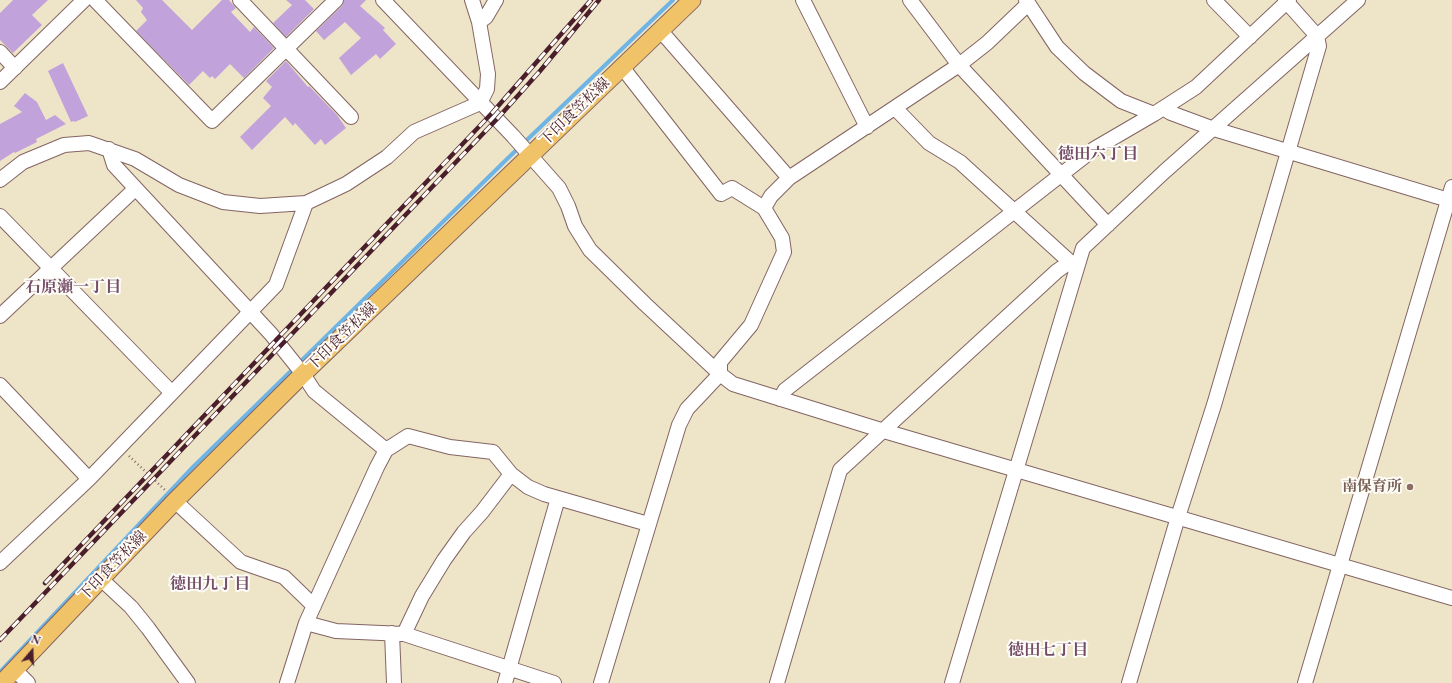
<!DOCTYPE html>
<meta charset="utf-8">
<style>
body{margin:0}
#map{position:relative;width:1452px;height:683px;overflow:hidden;background:#eee5c8;font-family:"EB Garamond",serif}
canvas{display:block}
.north{position:absolute;left:12px;top:631px;width:40px;height:40px;-webkit-text-stroke:3px #fdfcf7;paint-order:stroke;rotate:19deg;font-size:11px;font-weight:700;line-height:16px;text-align:center;color:#4a1f2b}
.north::after{content:'';display:block;margin:auto;width:14px;height:18px;background:#4a1f2b;clip-path:polygon(50% 0,100% 100%,50% 72%,0 100%)}
</style>
<div id="map">
<canvas width="1452" height="683"></canvas>
<div class="north">N</div>
</div>
<script>
const ctx = document.querySelector('canvas').getContext('2d');
ctx.lineJoin = 'round';
function toPath(rows) {
  const path = new Path2D();
  for (const r of rows) {
    path.moveTo(r[0], r[1]);
    for (let i = 2; i < r.length; i += 2) path.lineTo(r[i], r[i + 1]);
  }
  return path;
}
function trace(path, color, width, dash) {
  ctx.strokeStyle = color;
  ctx.lineWidth = width;
  ctx.lineCap = dash ? 'butt' : 'round';
  ctx.setLineDash(dash || []);
  ctx.stroke(path);
}
function fill(path, color) {
  ctx.fillStyle = color;
  ctx.fill(path, 'evenodd');
}
function drawText(font, color, halo, rows, align = 'center') {
  ctx.font = font + ' "EB Garamond","Noto Serif JP",serif';
  ctx.lineWidth = 4;
  ctx.setLineDash([]);
  ctx.textBaseline = 'middle';
  ctx.strokeStyle = halo;
  ctx.fillStyle = color;
  for (const [text, x, y, turn = 0] of rows) {
    ctx.save();
    ctx.translate(x, y);
    ctx.rotate((+turn || 0) * Math.PI / 180);
    ctx.textAlign = isNaN(turn) ? turn : align;
    if (halo) ctx.strokeText(text, 0, 0);
    ctx.fillText(text, 0, 0);
    ctx.restore();
  }
}
trace(toPath([
 [299,363,507,159,673,0],
 [0,672,190,470,294,368]
]), '#6eb4e5', 4);
fill(toPath([
 [13,0,48,0,32,15,42,25,13,53,0,40,0,13],
 [136,0,162,0,192,30,222,0,229,0,236,8,231,12,250,32,254,27,274,48,244,78,230,64,215,79,212,76,210,78,203,71,189,85,136,31,147,20,141,12,143,8],
 [286,0,305,0,314,9,286,37,273,23,292,5],
 [344,0,366,0,360,6,385,28,383,30,396,44,380,59,376,54,351,75,339,58,361,38,345,22,324,40,316,31,342,6],
 [286,61,308,87,309,86,337,115,346,128,325,145,321,139,315,145,295,123,293,126,285,117,252,150,240,137,271,106,263,98,272,87,266,81],
 [63,63,88,116,75,122,74,121,71,122,48,71],
 [25,93,37,102,46,120,55,115,66,124,36,139,37,142,15,153,14,152,0,161,0,124,22,112,14,106]
]), '#c2a2da');
const minor = toPath([
 [95,0,212,121,336,0],
 [240,0,351,117],
 [383,0,513,136,559,188,568,206,575,226,590,250,645,304,720,374,733,384,884,431,1452,598],
 [472,0,479,22],
 [803,0,867,127],
 [910,0,959,65,1108,225],
 [1026,0,1057,47,1084,73,1121,101,1154,114],
 [1214,0,1250,37],
 [660,30,789,178],
 [0,52,15,68],
 [622,67,721,194,732,188,764,208],
 [0,82,84,0],
 [895,108,929,143,960,162,1070,262,1077,263],
 [1163,108,1171,113,1214,129,1452,201],
 [109,149,114,165,271,334,303,374,314,391,386,450],
 [0,180,23,162,64,145,89,143,135,159,179,185,223,202,260,206,306,203,346,184,387,157,414,132,480,103,487,89,488,74,479,22,486,17,496,0],
 [0,216,172,393],
 [0,316,135,189],
 [0,385,89,479],
 [780,399,785,390,1094,149,1154,114,1196,87,1289,0],
 [175,501,241,562,284,577,314,606],
 [0,563,89,479,276,285,306,203],
 [101,579,131,607,148,628,188,683],
 [306,623,336,631,404,634,554,683],
 [392,633,394,683],
 [404,634,422,596,444,560,464,532,482,512,511,474],
 [14,669,28,683],
 [287,683,306,623,377,467,386,450,408,436,450,447,493,452,511,474,528,487,544,494,648,524],
 [505,683,558,498],
 [601,683,679,425,687,409,720,374,720,362,751,325,784,252,782,238,764,208,771,196,789,178,959,65,987,43,1028,4],
 [777,683,840,470,1057,271,1070,262],
 [952,683,1083,248,1164,172,1358,0],
 [1129,683,1178,517,1214,405,1319,46,1317,36,1285,0],
 [1305,683,1452,187]
]);
const major = toPath([
 [2,683,175,501,303,374,692,0]
]);
trace(minor, '#836462', 16);
trace(major, '#836462', 19);
trace(toPath([
 [129,456,166,491]
]), '#836462', 2.5, [1, 3]);
trace(minor, '#fff', 14);
trace(major, '#f0c369', 17);
const rail = toPath([
 [45,583,492,113,591,0],
 [0,640,497,119,540,71,599,0]
]);
trace(rail, '#4a1f2b', 4.5);
trace(rail, '#fdfcf7', 3, [9]);
for (const [x, y, r, color] of [
 [1410,487,4,"#8d6e63"]
]) {
  const dot = new Path2D();
  dot.arc(x, y, r, 0, 2 * Math.PI);
  ctx.fillStyle = color;
  ctx.fill(dot);
  trace(dot, '#fdfcf7', 1.5);
}
drawText('15px', '#4a1f2b', '#fdfcf7', [
 ["下印食笠松線",575,112,-44],
 ["下印食笠松線",342,337,-44],
 ["下印食笠松線",113,566,-46]
]);
drawText('bold 15px', '#785e54', '#fdfcf7', [
 ["南保育所",1402,487]
], 'right');
drawText('bold 16px', '#744d68', '#fdfcf7', [
 ["徳田六丁目",1098,155],
 ["石原瀬一丁目",73,288],
 ["徳田九丁目",210,585],
 ["徳田七丁目",1048,651]
]);
</script>
